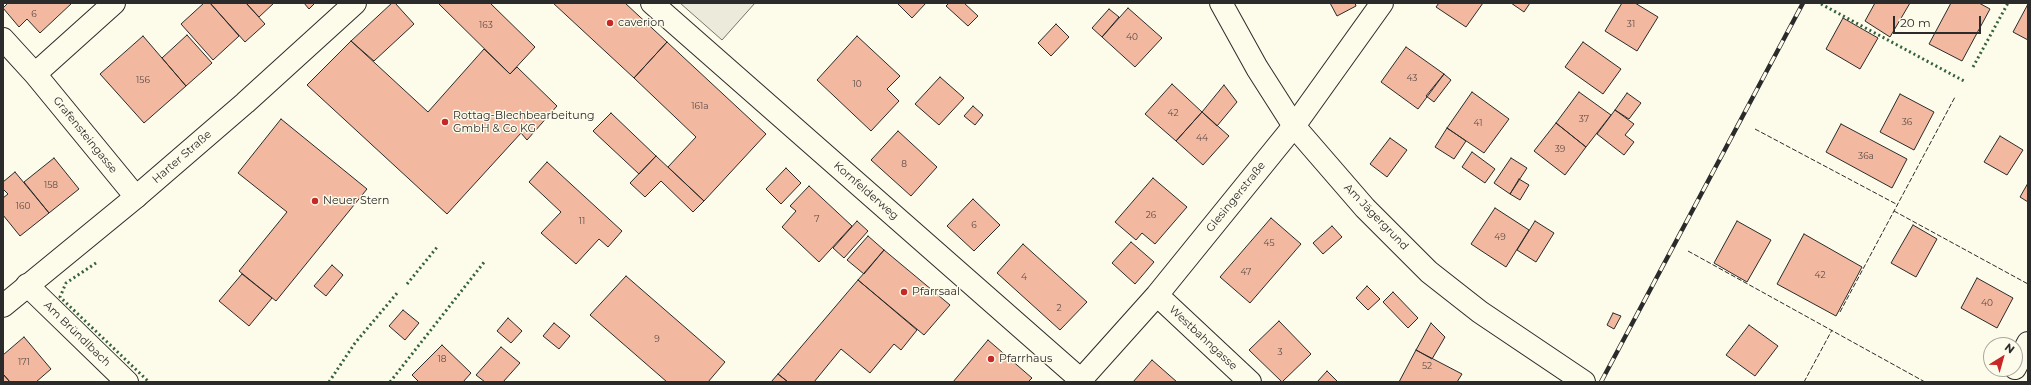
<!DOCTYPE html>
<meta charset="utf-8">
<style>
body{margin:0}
#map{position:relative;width:2031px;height:385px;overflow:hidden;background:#fdfbea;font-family:Montserrat,sans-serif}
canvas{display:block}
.frame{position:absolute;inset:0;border:4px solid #2b2b2b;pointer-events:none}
.north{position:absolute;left:1983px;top:337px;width:40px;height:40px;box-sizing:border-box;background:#fdfbea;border:1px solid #a9a89e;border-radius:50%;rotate:37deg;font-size:11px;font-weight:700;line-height:16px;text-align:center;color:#2b2b2b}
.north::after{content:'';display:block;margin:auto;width:14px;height:18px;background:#c62828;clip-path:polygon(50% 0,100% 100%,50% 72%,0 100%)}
.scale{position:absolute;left:1893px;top:16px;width:88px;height:18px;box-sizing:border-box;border:2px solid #2b2b2b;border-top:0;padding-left:5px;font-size:12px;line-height:14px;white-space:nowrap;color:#2b2b2b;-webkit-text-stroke:3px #fdfbea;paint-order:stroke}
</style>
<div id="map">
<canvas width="2031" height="385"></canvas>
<div class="frame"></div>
<div class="north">N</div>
<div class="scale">20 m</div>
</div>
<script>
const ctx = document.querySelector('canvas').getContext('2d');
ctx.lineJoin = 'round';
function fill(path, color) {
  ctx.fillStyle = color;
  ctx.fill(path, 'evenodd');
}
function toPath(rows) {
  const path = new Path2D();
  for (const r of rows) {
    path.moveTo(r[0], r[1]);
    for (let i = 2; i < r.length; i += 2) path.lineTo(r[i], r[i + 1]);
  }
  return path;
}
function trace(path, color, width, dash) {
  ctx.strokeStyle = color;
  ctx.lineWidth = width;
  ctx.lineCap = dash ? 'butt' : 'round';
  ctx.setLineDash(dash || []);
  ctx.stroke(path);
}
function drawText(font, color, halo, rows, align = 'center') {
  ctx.font = font + ' Montserrat,sans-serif';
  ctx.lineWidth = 3;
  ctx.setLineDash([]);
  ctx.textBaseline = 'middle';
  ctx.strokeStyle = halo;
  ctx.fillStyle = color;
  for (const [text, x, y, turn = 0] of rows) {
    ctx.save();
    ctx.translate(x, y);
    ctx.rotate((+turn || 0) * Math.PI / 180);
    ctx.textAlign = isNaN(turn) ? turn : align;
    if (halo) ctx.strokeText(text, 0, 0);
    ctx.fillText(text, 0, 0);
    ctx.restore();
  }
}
const green = toPath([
 [680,3,755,3,722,40,680,3]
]);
fill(green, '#ecebdb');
trace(green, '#74746e', 1);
const building = toPath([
 [8,3,72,3,40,33,27,19,19,27,3,8,8,3],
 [204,3,210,3,239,36,213,60,181,24,204,3],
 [210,3,246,3,265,24,245,42,210,3],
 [246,3,274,3,259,17,246,3],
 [304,3,315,3,309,9,304,3],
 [392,3,395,3,414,24,374,61,351,41,392,3],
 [438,3,490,3,535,47,510,74,438,3],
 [553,3,625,3,667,42,634,78,553,3],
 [897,3,926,3,912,18,897,3],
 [949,3,964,3,978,16,968,26,946,6,949,3],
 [1330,3,1355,3,1356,6,1337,16,1330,3],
 [1439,3,1483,3,1466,27,1436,7,1439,3],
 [1511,3,1530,3,1524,12,1511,3],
 [1622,3,1635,3,1658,17,1637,51,1605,31,1622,3],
 [1875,3,1910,3,1890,37,1865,21,1875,3],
 [1951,3,1979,3,1990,9,1962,61,1929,44,1951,3],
 [2028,4,2028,40,2013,32,2028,4],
 [1128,8,1162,38,1135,67,1102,37,1128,8],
 [1109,9,1119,17,1102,37,1092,28,1109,9],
 [1843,18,1878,38,1860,69,1826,49,1843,18],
 [1056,24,1069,37,1051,56,1038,43,1056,24],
 [187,35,212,63,186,86,162,58,187,35],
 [143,36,186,86,144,123,100,74,143,36],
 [857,36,900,76,887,89,899,101,871,131,817,80,857,36],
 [351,41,428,112,484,49,510,74,517,67,557,106,527,140,521,133,447,214,307,85,351,41],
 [667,42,766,134,704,201,668,167,696,137,634,78,667,42],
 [1583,42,1621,69,1603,94,1565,67,1583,42],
 [1406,47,1444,74,1418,109,1381,82,1406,47],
 [1444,74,1451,80,1434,102,1426,96,1444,74],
 [940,77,964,98,939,125,915,104,940,77],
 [1172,84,1202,112,1176,141,1145,114,1172,84],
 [1224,85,1237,102,1217,126,1202,112,1224,85],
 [1472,92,1509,119,1484,153,1447,128,1472,92],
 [1579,92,1611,115,1586,147,1556,123,1579,92],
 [1627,93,1641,103,1629,119,1615,110,1627,93],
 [1900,94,1934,112,1914,150,1880,132,1900,94],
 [973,106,983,115,975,125,964,116,973,106],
 [1615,110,1634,124,1625,135,1634,142,1624,155,1597,134,1615,110],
 [1202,112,1229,136,1203,165,1176,141,1202,112],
 [611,113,656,156,639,174,593,131,611,113],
 [281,119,367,189,276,301,239,271,287,212,238,173,281,119],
 [1556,123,1586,147,1565,175,1534,151,1556,123],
 [1841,124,1907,159,1892,188,1826,152,1841,124],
 [1447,128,1466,141,1454,159,1435,147,1447,128],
 [898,131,937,167,911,196,871,160,898,131],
 [2000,136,2023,150,2007,175,1984,162,2000,136],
 [1390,138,1407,150,1387,177,1370,164,1390,138],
 [1472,152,1495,169,1485,183,1462,167,1472,152],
 [656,156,704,201,693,212,661,181,645,197,630,183,656,156],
 [54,158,79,189,49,213,24,182,54,158],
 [1511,158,1527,168,1510,194,1494,183,1511,158],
 [547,162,622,231,608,247,599,239,576,264,541,233,561,212,529,182,547,162],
 [786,168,801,183,781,204,766,189,786,168],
 [15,172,49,213,20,236,3,215,3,198,8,194,3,189,3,182,15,172],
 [1153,178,1187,207,1155,244,1142,233,1136,240,1115,222,1153,178],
 [1519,179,1529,185,1520,200,1510,194,1519,179],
 [2028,183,2028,202,2020,197,2028,183],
 [809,186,852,226,819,262,782,227,796,211,790,206,809,186],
 [973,199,1000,225,974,251,947,226,973,199],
 [1495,208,1529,230,1506,267,1471,244,1495,208],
 [1271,218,1301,244,1250,303,1220,277,1271,218],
 [857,221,868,231,844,258,833,248,857,221],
 [1535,221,1554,233,1536,262,1517,250,1535,221],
 [1737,221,1771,240,1747,282,1714,263,1737,221],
 [1913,225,1937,239,1916,277,1891,263,1913,225],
 [1332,226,1342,237,1323,254,1313,243,1332,226],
 [1804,234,1862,267,1836,316,1777,284,1804,234],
 [868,236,884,250,864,274,847,260,868,236],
 [1131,242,1154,262,1135,284,1112,263,1131,242],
 [1023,244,1087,302,1060,330,997,273,1023,244],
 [884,250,950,305,924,335,858,280,884,250],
 [332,265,343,275,326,296,314,286,332,265],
 [242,274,272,298,249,326,219,301,242,274],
 [626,276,725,362,708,382,667,382,590,315,626,276],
 [1977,278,2013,298,1997,328,1961,308,1977,278],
 [858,280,917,330,901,350,894,344,870,373,841,349,814,382,788,382,778,374,858,280],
 [1367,286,1380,299,1368,310,1356,298,1367,286],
 [1393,292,1418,318,1408,328,1383,302,1393,292],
 [403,310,419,323,405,340,389,326,403,310],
 [1613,313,1621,316,1614,329,1607,325,1613,313],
 [508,318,522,331,511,343,497,331,508,318],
 [1279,321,1311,354,1282,382,1249,350,1279,321],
 [554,323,570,336,559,349,543,336,554,323],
 [1431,323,1445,337,1432,359,1416,350,1431,323],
 [1749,325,1778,346,1755,376,1726,355,1749,325],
 [24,337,51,369,36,382,10,382,3,374,3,355,24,337],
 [988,340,1032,378,1028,382,953,382,988,340],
 [442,345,471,373,463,382,419,382,412,375,442,345],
 [501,347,520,363,503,382,485,382,476,375,501,347],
 [1416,350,1462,374,1457,382,1399,382,1416,350],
 [1152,360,1177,382,1133,382,1152,360],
 [1327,371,1338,382,1317,382,1327,371],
 [3,374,10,382,3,382,3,374],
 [778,374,788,382,771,382,778,374]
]);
fill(building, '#f2b8a0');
trace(building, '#2b2b2b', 1);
const minor = toPath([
 [652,3,1081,380],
 [3,39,35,74,136,197],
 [35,74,114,3],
 [27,285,127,382],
 [1157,295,1250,382],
 [2015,368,2028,343],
 [1079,382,1157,295,1294,126,1382,3]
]);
const major = toPath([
 [1221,3,1257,68,1294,126,1365,208,1429,272,1480,312,1584,382],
 [3,306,136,197,245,103,355,3]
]);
trace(minor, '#2b2b2b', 24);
trace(major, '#2b2b2b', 24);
trace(minor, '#fdfbea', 22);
trace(major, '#fdfbea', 22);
const rail = toPath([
 [1601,382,1803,3]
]);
trace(rail, '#2b2b2b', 4.5);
trace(rail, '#fdfbea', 3, [9]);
trace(toPath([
 [1821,4,1964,81],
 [1973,67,2008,3],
 [96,263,66,283,60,297,149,382],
 [407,284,438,246],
 [329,382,355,343,398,292],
 [390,382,485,261]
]), '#34623c', 3, [2, 3]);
trace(toPath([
 [1755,129,1898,205],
 [1894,211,2028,284],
 [1688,251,1925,382],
 [1840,312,1955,97],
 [1804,382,1832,330]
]), '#2b2b2b', 1, [5, 2]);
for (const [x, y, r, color] of [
 [610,23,4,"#c62828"],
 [445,122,4,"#c62828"],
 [315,201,4,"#c62828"],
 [904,292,4,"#c62828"],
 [991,359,4,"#c62828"]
]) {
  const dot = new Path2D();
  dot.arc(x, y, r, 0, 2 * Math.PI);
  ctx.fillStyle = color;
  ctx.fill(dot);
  trace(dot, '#fdfbea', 1.5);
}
drawText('9px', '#5d4e48', null, [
 ["6",34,14],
 ["31",1631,24],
 ["163",486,25],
 ["40",1132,37],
 ["43",1412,78],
 ["156",143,80],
 ["10",857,84],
 ["161a",700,106],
 ["42",1173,113],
 ["37",1584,119],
 ["36",1907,122],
 ["41",1478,123],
 ["44",1202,138],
 ["39",1560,149],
 ["36a",1866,156],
 ["8",904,164],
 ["158",51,185],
 ["160",23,206],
 ["26",1151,215],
 ["7",817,219],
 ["11",582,221],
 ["6",974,225],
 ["49",1500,237],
 ["45",1269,243],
 ["47",1246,272],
 ["42",1820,275],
 ["4",1024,277],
 ["40",1987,303],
 ["2",1059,308],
 ["9",657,339],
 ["3",1280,352],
 ["18",442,359],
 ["171",24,362],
 ["52",1427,366]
]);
drawText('11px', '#2b2b2b', '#fdfbea', [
 ["caverion",618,23],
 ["Rottag-Blechbearbeitung",453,116],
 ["GmbH & Co KG",453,129],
 ["Neuer Stern",323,201],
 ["Pfarrsaal",912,292],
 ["Pfarrhaus",999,359]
], 'left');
drawText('11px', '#2b2b2b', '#fdfbea', [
 ["Grafensteingasse",85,135,51],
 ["Harter Straße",182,157,-41],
 ["Kornfelderweg",866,191,41],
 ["Glesingerstraße",1236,197,-51],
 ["Am Jägergrund",1376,217,46],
 ["Am Bründlbach",77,334,44],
 ["Westbahngasse",1203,338,43]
]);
</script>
